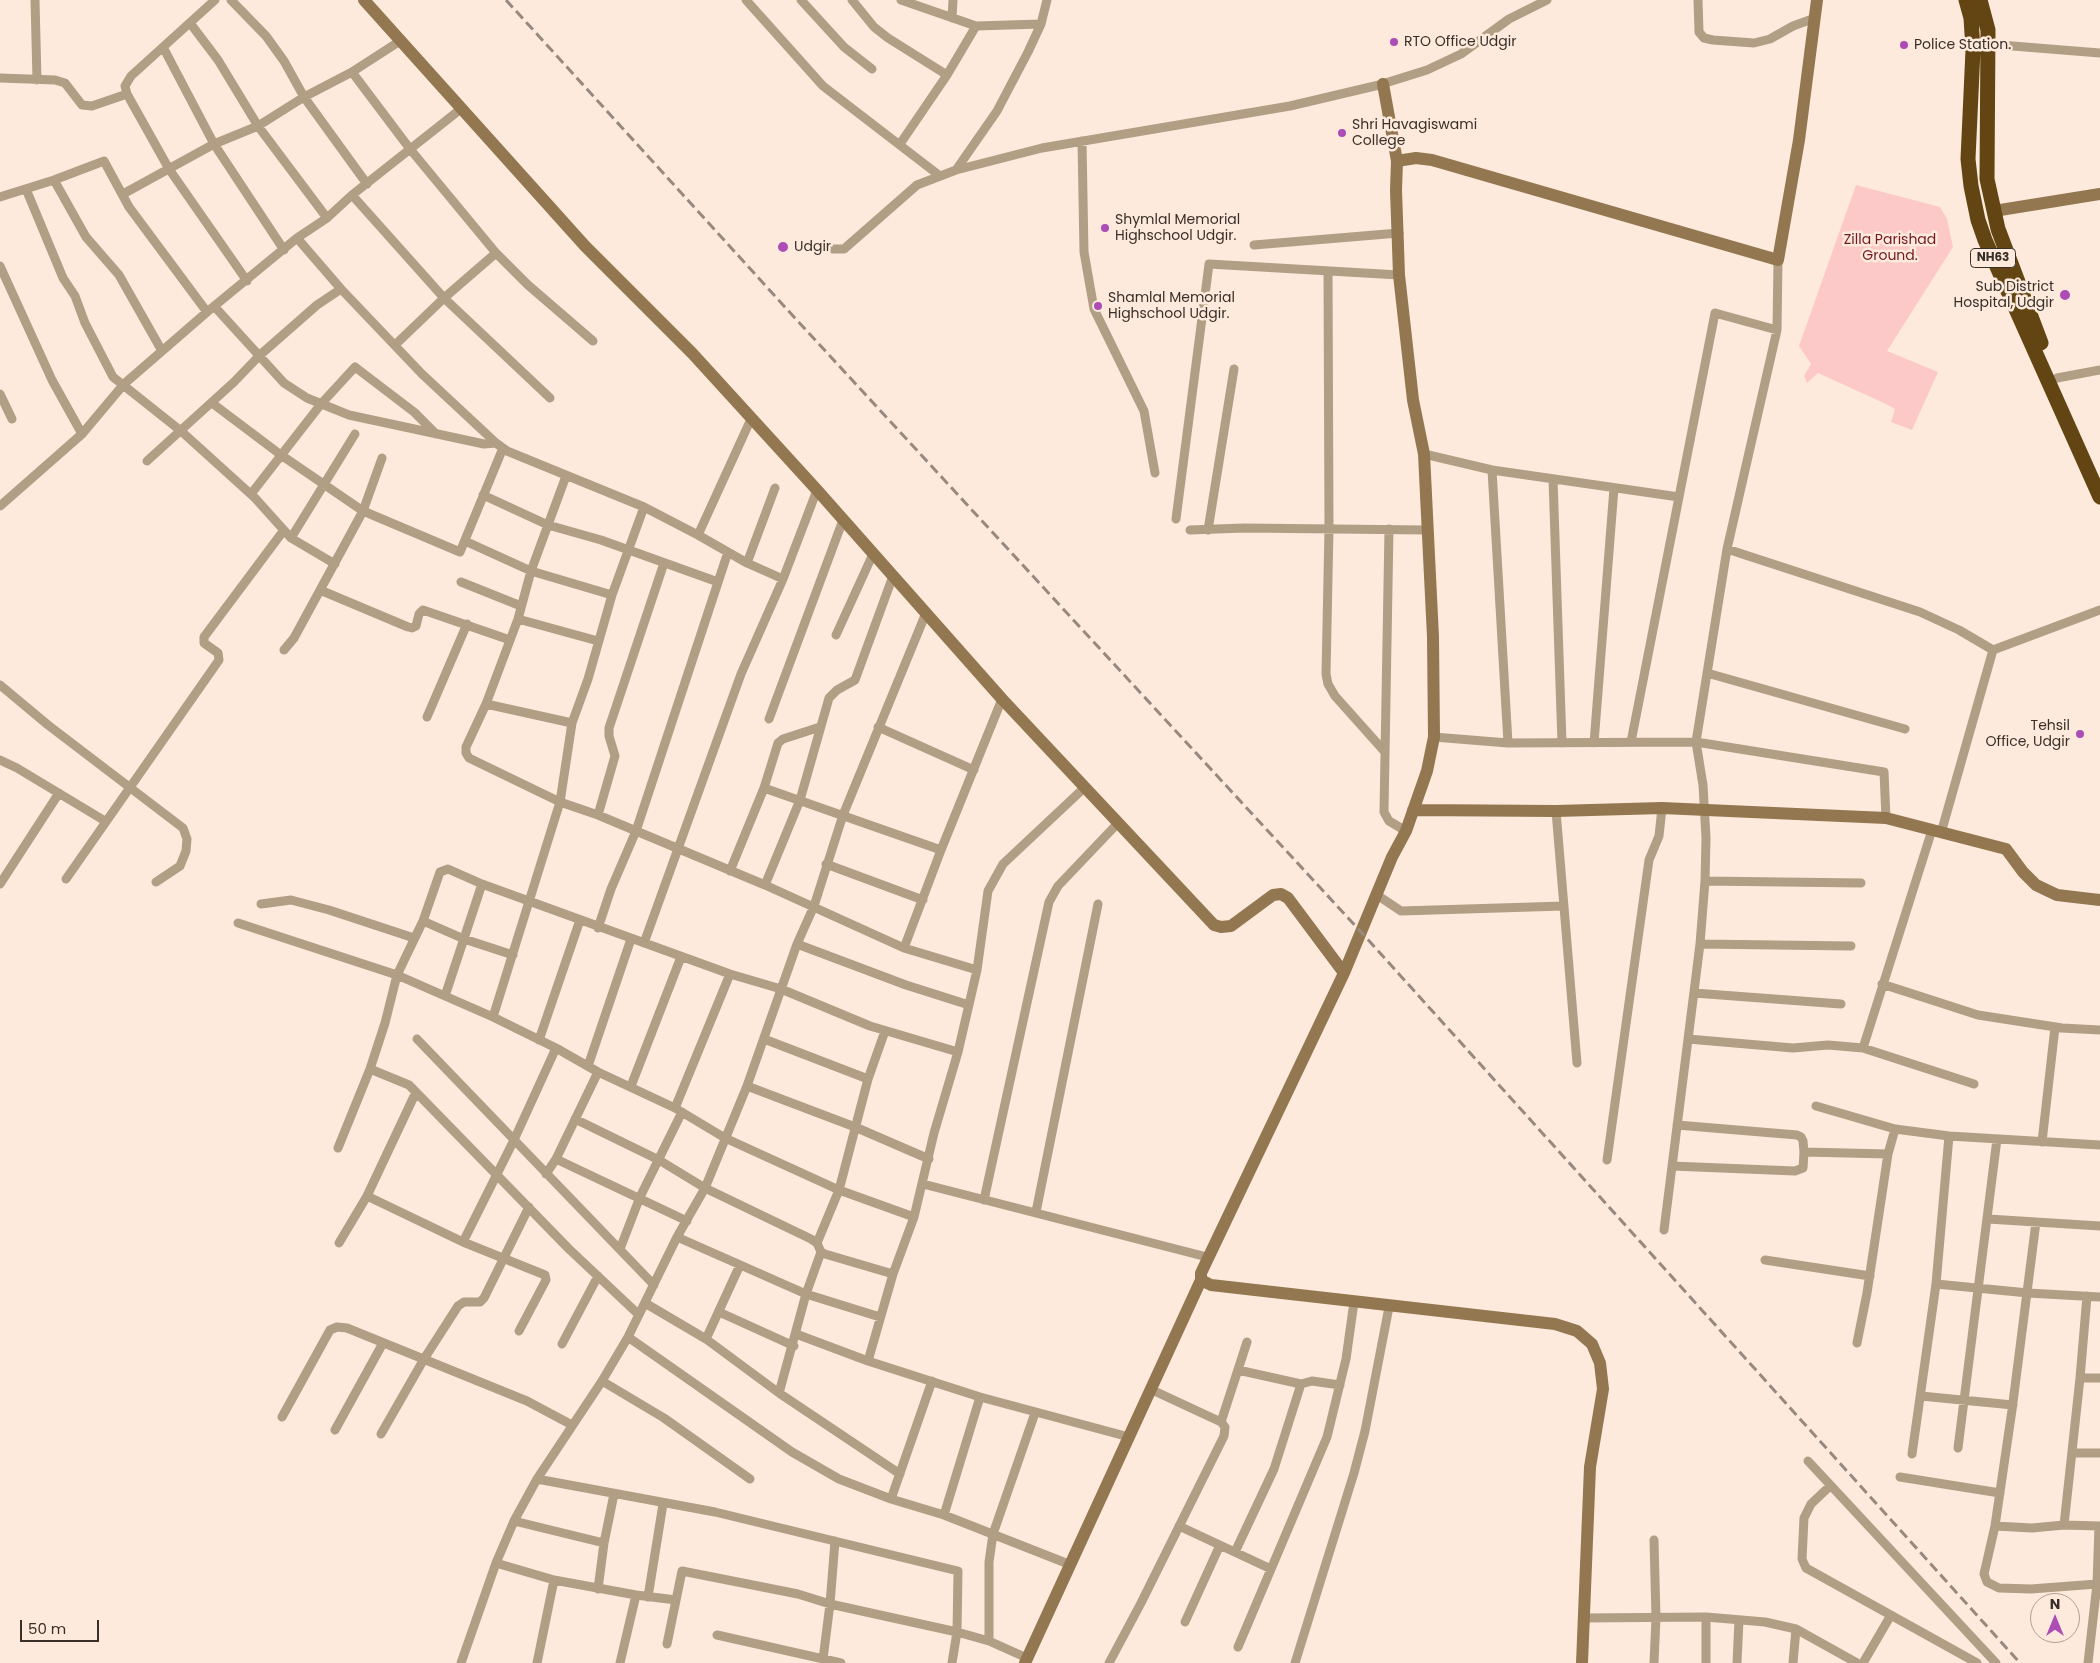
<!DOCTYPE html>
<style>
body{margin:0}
#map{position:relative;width:2100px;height:1663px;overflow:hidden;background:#fdeadc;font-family:Poppins,sans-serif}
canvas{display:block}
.north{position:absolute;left:2030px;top:1593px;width:50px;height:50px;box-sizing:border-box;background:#fdeadc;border:1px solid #ae9f94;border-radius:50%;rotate:0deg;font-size:14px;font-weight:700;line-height:20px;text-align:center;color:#382f28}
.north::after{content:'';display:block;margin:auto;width:18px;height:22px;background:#ac4cb5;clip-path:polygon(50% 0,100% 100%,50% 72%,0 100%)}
.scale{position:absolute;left:20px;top:1620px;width:79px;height:22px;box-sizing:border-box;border:2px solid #382f28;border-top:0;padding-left:6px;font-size:15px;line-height:18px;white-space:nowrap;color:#382f28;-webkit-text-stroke:4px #fdeadc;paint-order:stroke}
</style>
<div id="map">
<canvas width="2100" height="1663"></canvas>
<div class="north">N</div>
<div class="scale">50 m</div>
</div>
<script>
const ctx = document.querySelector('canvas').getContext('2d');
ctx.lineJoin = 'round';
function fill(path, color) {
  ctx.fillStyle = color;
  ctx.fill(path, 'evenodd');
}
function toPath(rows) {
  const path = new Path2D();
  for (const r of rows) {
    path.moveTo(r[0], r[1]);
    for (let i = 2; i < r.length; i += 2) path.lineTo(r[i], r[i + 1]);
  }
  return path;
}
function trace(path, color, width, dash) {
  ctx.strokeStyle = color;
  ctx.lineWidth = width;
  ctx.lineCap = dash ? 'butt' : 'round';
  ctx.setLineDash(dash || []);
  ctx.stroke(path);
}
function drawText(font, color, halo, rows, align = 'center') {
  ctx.font = font + ' Poppins,sans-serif';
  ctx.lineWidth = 5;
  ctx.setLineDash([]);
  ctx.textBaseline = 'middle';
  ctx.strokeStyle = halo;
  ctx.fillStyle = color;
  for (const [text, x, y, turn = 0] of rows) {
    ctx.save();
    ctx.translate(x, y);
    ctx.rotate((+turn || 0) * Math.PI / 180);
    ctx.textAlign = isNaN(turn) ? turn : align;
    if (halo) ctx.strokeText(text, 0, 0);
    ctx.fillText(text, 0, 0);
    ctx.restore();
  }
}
fill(toPath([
 [1856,185,1940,207,1947,219,1953,247,1887,351,1938,372,1912,430,1891,422,1895,409,1886,404,1818,373,1807,383,1804,376,1811,364,1799,346]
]), '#fdc9c8');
trace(toPath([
 [35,0,37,80],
 [215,0,131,76,125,86,127,94,169,169,247,281],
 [231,0,266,36,284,61,304,97,367,184],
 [746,0,823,86,940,176],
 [801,0,844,47,872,69],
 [852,0,874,27,888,38,947,75],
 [901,0,976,26,1041,24],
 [1698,0,1699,32,1704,38,1713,40,1754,43,1770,39,1793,26,1815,18],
 [952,18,953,0],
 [190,23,218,60,258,126,327,218],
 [1988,44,2100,53],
 [163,47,214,144,284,250],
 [352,72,410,149,496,253,528,285,593,341],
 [0,78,55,80,65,83,82,105,92,106,127,94],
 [1082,141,1084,252,1094,309,1144,411,1155,473],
 [900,144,947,75,976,26],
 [956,170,997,111,1028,52,1041,24,1047,0],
 [54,180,86,237,119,275,162,351],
 [26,189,63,278,75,296,85,323,113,377,181,431,255,498,291,538,335,564],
 [123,194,214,144,258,126,304,97,352,72,400,41],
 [352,195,444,298,550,398],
 [0,197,54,180,104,161,129,207,207,312],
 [297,238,341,289,422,374,496,443,507,451,644,507,698,535,747,563],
 [1254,245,1399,233],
 [833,249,844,249,917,185,956,170,1042,148,1290,106,1379,85,1427,70,1461,54,1509,19,1547,0],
 [0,266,52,380,82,434],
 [1328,271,1329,529,1326,674,1328,684,1335,696,1385,752],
 [214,306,284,383,307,398,349,415,484,444,496,443],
 [395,345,444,298,496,253],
 [2057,378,2100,370],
 [0,394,12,419],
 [212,403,281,455,363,511,460,552,503,448],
 [1424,454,1492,470,1679,497,1715,313,1777,330],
 [147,461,234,382,260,355,317,305,341,289],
 [1492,470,1508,743],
 [566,476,531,571,518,619,486,704,466,747,466,753,469,758,560,802,598,815,765,885,904,948,977,970],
 [1553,479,1562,743],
 [775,488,747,563,783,579],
 [251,494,321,404,355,367,414,412,436,434],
 [483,495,548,525,601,540,718,582],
 [0,506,82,434,124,384,207,312,297,238,327,218,352,195,462,108],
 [1176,519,1209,264,1399,275],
 [1389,529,1384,812,1389,821,1406,831],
 [1190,530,1244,528,1426,530],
 [1208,530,1234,369],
 [698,535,751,419],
 [291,538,355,434],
 [465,541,531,571,612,595],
 [1727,549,1920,612,1959,630,1993,650],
 [461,582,521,606],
 [320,590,408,627,412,628,416,626,419,614,423,610,510,640],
 [518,619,598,641],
 [836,635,873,554],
 [284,650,294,638,363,511,382,458],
 [1707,673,1905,729],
 [0,685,48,725,183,828,187,839,186,851,180,866,156,882],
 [486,704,572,723],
 [427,717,467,624],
 [769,719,843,520],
 [878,727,974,770],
 [1434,737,1508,743,1696,742,1884,772,1886,818],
 [1631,742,1679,497],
 [1594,743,1614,488],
 [0,760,17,768,105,821],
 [764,788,941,850],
 [1556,811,1577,1063],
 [598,815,615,756,609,736,609,728,664,563],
 [1941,833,1993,650,2100,610],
 [826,864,923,900],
 [730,871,764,788,778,743,783,739,820,727],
 [66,879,219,660,218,653,204,643,204,637,284,530],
 [1705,881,1861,883],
 [0,884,59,793],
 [765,885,800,800,829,698,837,690,855,680,893,576],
 [1377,895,1401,911,1564,906],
 [261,904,291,900,329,910,414,938],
 [423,921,464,939,513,955],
 [238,923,397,975,493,1017,556,1048,598,1072,675,1108,725,1138,839,1190,914,1217],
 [598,928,611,889,636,831,728,552],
 [644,943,741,674,783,579,817,490],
 [797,944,906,985,969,1005],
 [1700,944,1851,946],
 [904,948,941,850,1002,699],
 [1882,984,1978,1015,2062,1028,2100,1030],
 [1694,993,1841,1004],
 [445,996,482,884,730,974,781,989,870,1026,958,1052],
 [493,1017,560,802,572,723,588,679,612,595,644,507],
 [417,1039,654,1285],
 [764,1039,868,1079],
 [1688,1039,1793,1048,1828,1045,1863,1048,1974,1084],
 [539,1040,580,920],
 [1863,1048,1932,830],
 [588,1066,631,939],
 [370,1069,409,1085,569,1249,638,1314],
 [631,1086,681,957],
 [747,1086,855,1127,929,1159],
 [1816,1106,1895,1129,1949,1136,2100,1145],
 [675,1108,730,974],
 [575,1119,659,1160,705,1188,811,1239,817,1243,821,1252,825,1254,893,1274],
 [1677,1125,1797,1135,1801,1137,1803,1141,1804,1152],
 [2042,1142,2055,1027],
 [338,1148,370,1069,385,1023,397,975,423,921,440,872,448,869,482,884],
 [556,1159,687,1221],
 [1607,1160,1649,860,1659,836,1662,808],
 [1672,1166,1795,1171,1803,1168,1804,1152,1888,1154],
 [546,1174,556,1159,598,1072],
 [923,1184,1207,1257],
 [367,1196,463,1242,545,1275,546,1280,519,1331],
 [984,1200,1049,902,1058,886,1118,823],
 [1036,1212,1098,904],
 [1988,1219,2100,1226],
 [2036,1222,2012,1410,1995,1526,1984,1574,1987,1582,1999,1588,2031,1589,2097,1584],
 [1664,1230,1700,944,1705,881,1706,838,1703,785,1696,742,1727,549,1777,330,1778,260],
 [677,1237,806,1294,880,1317],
 [463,1242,514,1140,556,1048],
 [339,1243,367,1196,416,1092],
 [817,1243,839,1190,868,1079,885,1031],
 [620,1249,640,1197,682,1112],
 [1765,1260,1870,1276],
 [1936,1284,2028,1293,2100,1297],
 [645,1303,706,1339,779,1393,900,1474],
 [719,1312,794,1346],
 [796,1334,868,1361,980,1397,1129,1437],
 [628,1337,792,1452,839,1479,891,1499,944,1515,1071,1565],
 [706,1339,740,1265],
 [1857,1343,1867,1293,1888,1154,1895,1129],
 [562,1344,598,1276],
 [868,1361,893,1274,914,1217,934,1133,958,1052,977,970,988,891,1003,864,1084,788],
 [1238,1370,1301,1384],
 [2080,1378,2100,1378],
 [602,1381,664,1418,750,1479],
 [779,1393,806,1294,821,1252],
 [1921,1396,2013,1405],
 [282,1417,330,1330,337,1327,347,1328,527,1401,572,1425],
 [1221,1422,1247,1342],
 [335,1430,383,1343],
 [381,1434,424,1359,458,1306,464,1302,480,1302,484,1298,529,1207],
 [1958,1448,1997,1139],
 [2072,1453,2100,1453],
 [1912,1454,1936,1284,1949,1136],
 [1808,1461,1996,1663],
 [1900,1477,2000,1493],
 [537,1479,715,1512,958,1571,957,1632,952,1663],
 [1830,1486,1811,1504,1804,1518,1802,1559,1806,1568,1977,1663],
 [891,1499,932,1381],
 [944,1515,980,1397],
 [514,1521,604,1543],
 [2064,1525,2080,1378,2087,1296],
 [1179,1526,1271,1569],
 [1995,1526,2032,1528,2064,1525,2100,1526],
 [1654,1540,1656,1618,1654,1663],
 [1235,1552,1274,1469,1301,1384,1312,1381,1340,1385],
 [496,1563,554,1580,636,1595,676,1600],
 [598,1589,604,1543,614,1494],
 [648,1597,663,1504],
 [1583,1618,1706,1617,1765,1622,1796,1629,1857,1663],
 [1185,1622,1220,1545],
 [717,1635,841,1663],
 [989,1641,989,1562,993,1534,1035,1413],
 [667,1644,682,1571,798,1594,830,1604,957,1632,989,1641,1027,1658],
 [1238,1647,1327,1437,1346,1359,1354,1302],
 [823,1659,830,1604,835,1541],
 [461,1663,496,1563,514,1521,537,1479,602,1381,628,1337,677,1237,705,1188,747,1086,797,944,814,906,843,815,926,613],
 [537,1663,554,1580],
 [620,1663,636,1595],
 [1109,1663,1141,1603,1224,1436,1225,1427,1221,1422,1150,1389],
 [1295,1663,1354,1473,1365,1431,1389,1307],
 [1706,1663,1706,1617],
 [1737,1663,1739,1620],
 [1793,1663,1796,1629],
 [1863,1663,1891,1615],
 [2088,1663,2097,1584,2099,1526]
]), '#b19e84', 9);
trace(toPath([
 [364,0,585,246,692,353,817,490,1002,699,1214,925,1221,927,1231,926,1273,895,1281,894,1288,898,1344,973],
 [1383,84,1397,161],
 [1994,211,2100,194],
 [1413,810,1556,811,1662,808,1886,818,2006,849,2023,872,2036,885,2057,895,2100,900],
 [1025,1663,1201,1280],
 [1582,1663,1590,1467,1603,1389,1600,1363,1592,1344,1577,1331,1555,1324,1211,1285,1201,1280,1201,1273,1344,973,1392,857,1406,831,1427,771,1434,737,1433,637,1424,454,1413,400,1399,275,1396,190,1397,161,1416,158,1432,160,1778,260,1799,140,1817,0]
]), '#927750', 12);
trace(toPath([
 [1966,0,1971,18,1973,50,1968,159,1971,186,1978,220,1985,240,2100,497],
 [1980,0,1988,30,1987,179,1998,229,2041,343]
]), '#634513', 15);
trace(toPath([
 [506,0,794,317,1362,933,2020,1663]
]), '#97897f', 3, [10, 5]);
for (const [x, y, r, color] of [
 [1394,42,5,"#ac4cb5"],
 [1904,45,5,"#ac4cb5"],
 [1342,133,5,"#ac4cb5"],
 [1105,228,5,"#ac4cb5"],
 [783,247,6,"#ac4cb5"],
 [2065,295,6,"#ac4cb5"],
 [1098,306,5,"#ac4cb5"],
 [2080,734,5,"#ac4cb5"]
]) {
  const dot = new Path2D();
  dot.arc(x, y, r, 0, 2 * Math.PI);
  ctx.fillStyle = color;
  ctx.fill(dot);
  trace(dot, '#fdeadc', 2);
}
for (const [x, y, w] of [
 [1993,258,45]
]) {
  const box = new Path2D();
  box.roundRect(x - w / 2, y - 9.5, w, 19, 4);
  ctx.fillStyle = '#fdeadc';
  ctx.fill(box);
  trace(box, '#382f28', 1);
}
drawText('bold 12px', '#382f28', null, [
 ["NH63",1993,258]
]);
drawText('14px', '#382f28', '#fdeadc', [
 ["RTO Office Udgir",1404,42],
 ["Police Station.",1914,45],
 ["Shri Havagiswami",1352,125],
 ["College",1352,141],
 ["Shymlal Memorial",1115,220],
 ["Highschool Udgir.",1115,236],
 ["Udgir",794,247],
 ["Sub District",2054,287,"right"],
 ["Hospital, Udgir",2054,303,"right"],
 ["Shamlal Memorial",1108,298],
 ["Highschool Udgir.",1108,314],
 ["Tehsil",2070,726,"right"],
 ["Office, Udgir",2070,742,"right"]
], 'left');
drawText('14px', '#741822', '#fdeadc', [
 ["Zilla Parishad",1890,240],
 ["Ground.",1890,256]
]);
</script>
